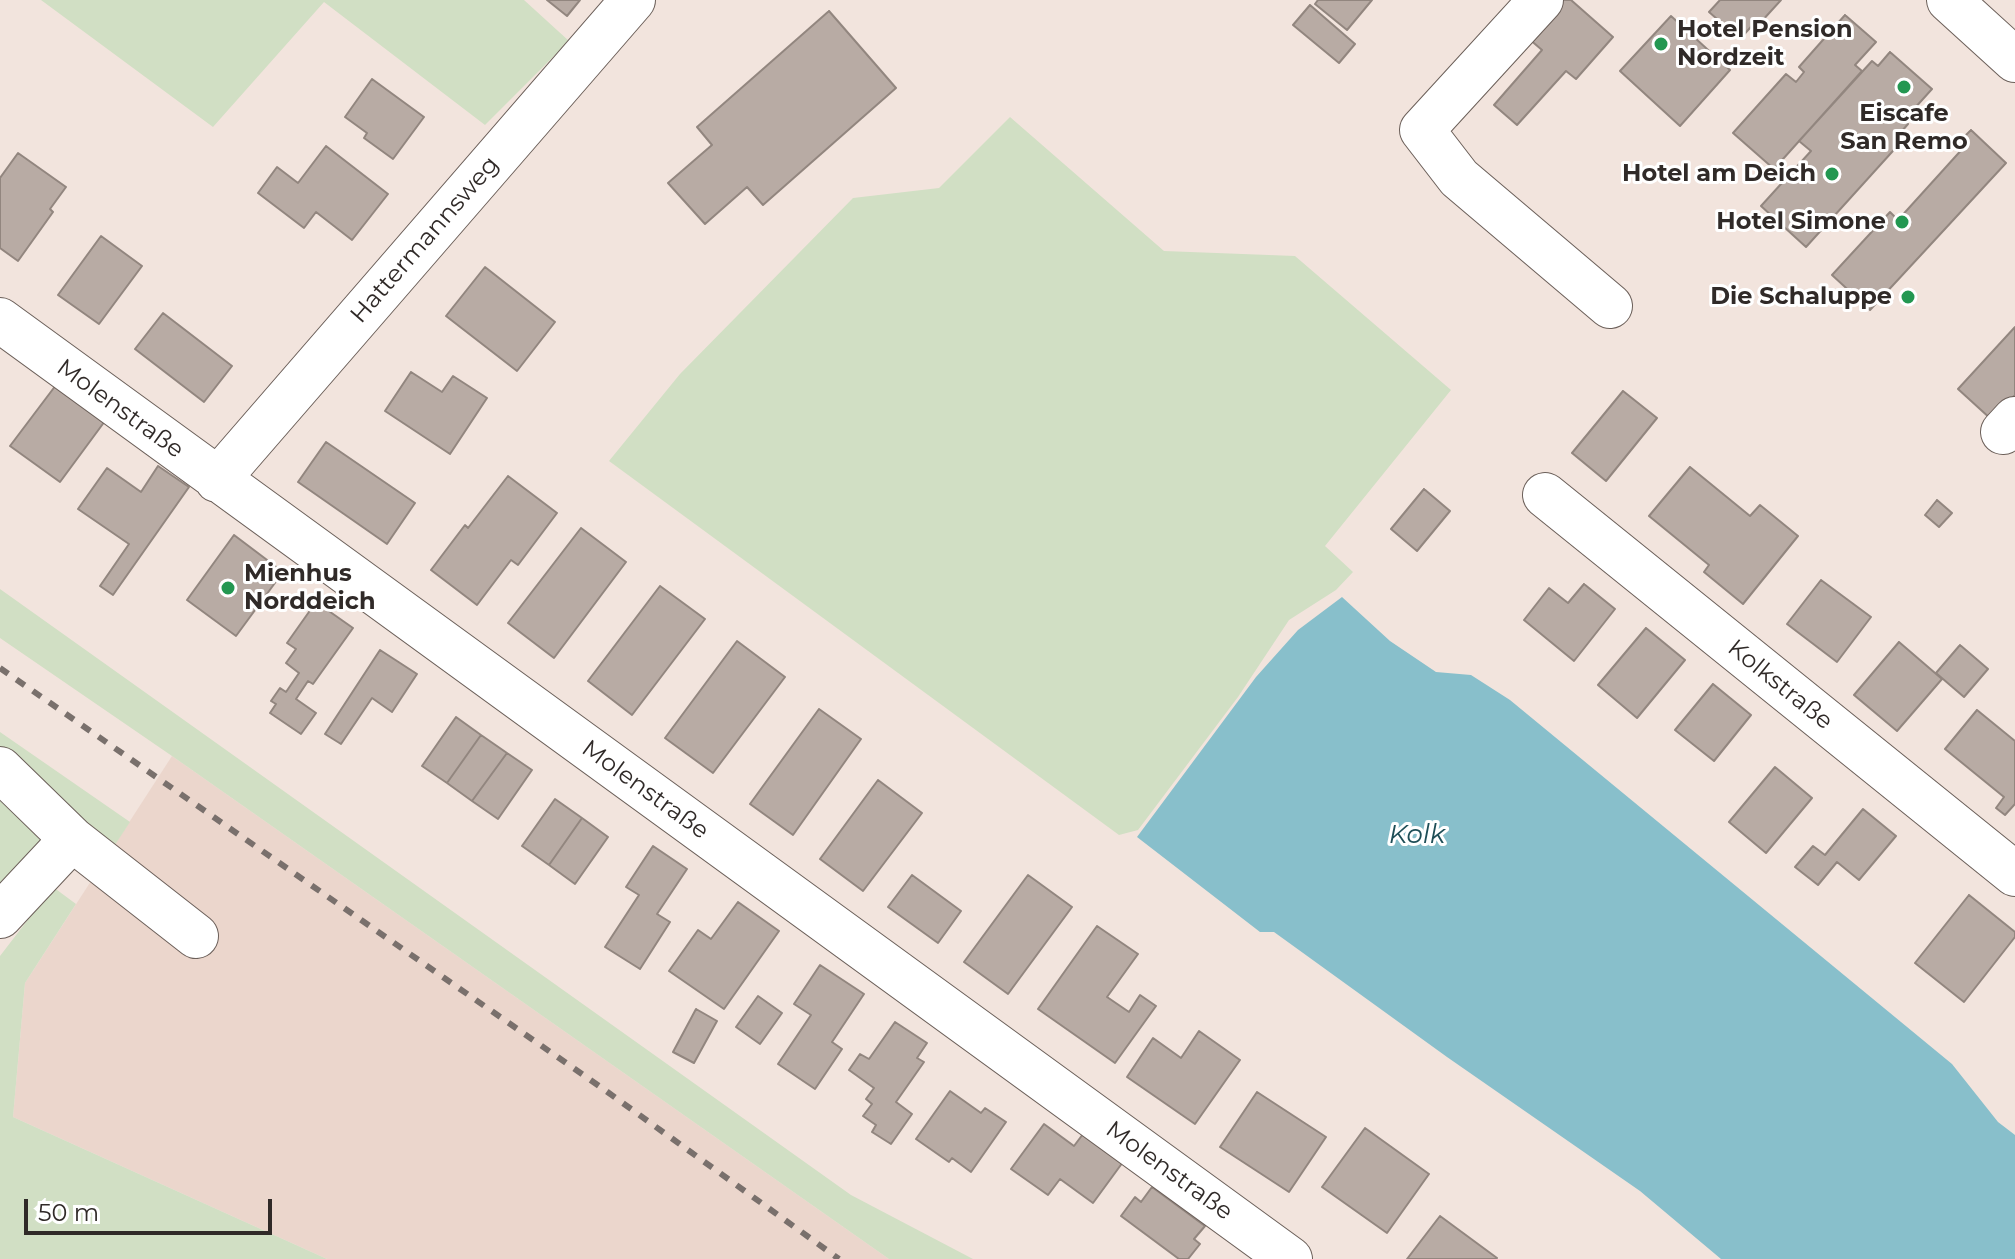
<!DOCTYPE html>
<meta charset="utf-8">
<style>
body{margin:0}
#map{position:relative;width:2015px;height:1259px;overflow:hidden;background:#f2e4dd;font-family:Montserrat,sans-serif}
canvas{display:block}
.scale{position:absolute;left:24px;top:1199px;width:248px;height:36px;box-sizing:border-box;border:4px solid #302a28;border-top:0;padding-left:10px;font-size:24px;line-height:28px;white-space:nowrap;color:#302a28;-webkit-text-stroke:6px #fff;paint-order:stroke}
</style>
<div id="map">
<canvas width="2015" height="1259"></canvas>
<div class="scale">50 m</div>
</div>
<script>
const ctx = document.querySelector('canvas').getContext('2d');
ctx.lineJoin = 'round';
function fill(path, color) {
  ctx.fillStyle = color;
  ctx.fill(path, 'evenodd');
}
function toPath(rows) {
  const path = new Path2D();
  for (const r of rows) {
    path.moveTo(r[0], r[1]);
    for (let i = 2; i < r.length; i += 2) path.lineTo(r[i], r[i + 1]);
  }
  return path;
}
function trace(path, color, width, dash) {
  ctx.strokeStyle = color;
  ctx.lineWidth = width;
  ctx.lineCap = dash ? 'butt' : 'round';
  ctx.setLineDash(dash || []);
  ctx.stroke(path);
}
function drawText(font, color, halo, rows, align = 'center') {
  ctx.font = font + ' Montserrat,sans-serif';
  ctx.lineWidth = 6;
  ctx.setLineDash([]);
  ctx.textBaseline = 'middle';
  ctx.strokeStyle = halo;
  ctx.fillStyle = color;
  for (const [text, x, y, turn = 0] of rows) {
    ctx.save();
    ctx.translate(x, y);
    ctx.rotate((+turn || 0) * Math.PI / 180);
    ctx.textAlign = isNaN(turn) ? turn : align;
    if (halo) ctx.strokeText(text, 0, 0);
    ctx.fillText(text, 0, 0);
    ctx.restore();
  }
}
fill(toPath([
 [172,756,889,1259,327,1259,13,1117,25,983]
]), '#ebd6cc');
fill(toPath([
 [41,0,524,0,569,41,485,125,324,2,213,127],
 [1010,117,1164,251,1295,256,1451,390,1325,546,1353,572,1336,590,1289,620,1238,697,1138,830,1119,835,609,461,680,374,853,198,939,188],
 [0,589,851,1195,973,1259,889,1259,172,756,0,638],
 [0,732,130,822,109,854,0,756],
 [0,782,46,844,0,898],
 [53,887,76,904,25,983,13,1117,327,1259,0,1259,0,956]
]), '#d1dfc4');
fill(toPath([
 [1342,597,1390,641,1436,672,1471,675,1510,700,1952,1064,1998,1122,2015,1135,2015,1259,1721,1259,1640,1191,1447,1057,1274,932,1260,932,1137,837,1256,677,1298,630]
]), '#88bfcb');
const building = toPath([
 [547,0,580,0,567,16,547,0],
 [1318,0,1372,0,1347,30,1315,4,1318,0],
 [1562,0,1571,0,1613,37,1576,79,1566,71,1517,125,1494,105,1542,50,1528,38,1562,0],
 [1720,0,1781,0,1761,22,1758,19,1740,39,1709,12,1720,0],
 [1310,5,1355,44,1339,63,1293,25,1310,5],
 [829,11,896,88,763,205,747,187,705,224,668,183,712,145,697,127,829,11],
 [1845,15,1876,42,1855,65,1862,71,1774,169,1733,133,1786,74,1796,82,1804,72,1799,67,1845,15],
 [1671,16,1730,70,1680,126,1620,71,1671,16],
 [1890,52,1932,89,1904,120,1908,124,1896,138,1901,142,1806,247,1761,206,1811,151,1799,141,1872,61,1878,66,1890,52],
 [372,79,424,117,393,159,364,138,367,133,345,117,372,79],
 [1971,130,2006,163,1870,310,1832,275,1890,212,1898,220,1965,146,1960,141,1971,130],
 [326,146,388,194,352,240,316,212,304,228,258,193,277,167,298,183,326,146],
 [18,153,66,187,50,209,53,212,18,261,0,248,0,178,18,153],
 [101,236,142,266,99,324,58,295,101,236],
 [485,267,555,322,517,371,446,316,485,267],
 [163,313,232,366,204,402,135,349,163,313],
 [2015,327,2015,395,1992,420,1958,389,2015,327],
 [411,372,442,392,453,376,487,398,450,454,385,411,411,372],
 [56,385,105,421,60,482,10,446,56,385],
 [1623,391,1657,418,1606,481,1572,453,1623,391],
 [326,442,415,503,387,544,298,482,326,442],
 [158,466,189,487,113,595,100,586,129,544,78,509,107,468,141,492,158,466],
 [1690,467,1750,516,1760,505,1798,536,1743,604,1704,572,1709,565,1649,516,1690,467],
 [508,476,557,513,518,565,511,560,477,605,431,570,465,525,468,528,508,476],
 [1424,489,1450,511,1417,551,1391,529,1424,489],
 [1937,500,1952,513,1939,527,1925,515,1937,500],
 [581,528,626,562,554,658,508,623,581,528],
 [234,535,283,572,236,636,187,600,234,535],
 [1821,580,1871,617,1837,662,1787,624,1821,580],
 [1584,584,1615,609,1574,661,1524,620,1549,588,1568,603,1584,584],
 [660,586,705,619,632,715,588,681,660,586],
 [316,602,353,628,313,684,308,681,296,699,316,713,301,734,270,713,276,704,271,701,280,688,286,692,299,673,286,663,296,649,287,643,316,602],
 [1646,628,1685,660,1637,718,1598,685,1646,628],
 [737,641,785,677,713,773,665,738,737,641],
 [1899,642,1942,679,1897,731,1854,695,1899,642],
 [1960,645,1988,669,1964,697,1936,673,1960,645],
 [380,650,417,674,392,712,372,698,341,744,325,734,380,650],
 [1713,684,1751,715,1714,761,1675,730,1713,684],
 [819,709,861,739,793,835,750,804,819,709],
 [1977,710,2015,741,2015,804,2005,815,1996,808,2004,797,1945,749,1977,710],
 [456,717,481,735,447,783,422,766,456,717],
 [481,735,507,753,472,801,447,783,481,735],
 [507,753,532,770,498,819,472,801,507,753],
 [1775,767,1812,798,1766,853,1729,822,1775,767],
 [878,780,922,813,863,891,820,859,878,780],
 [555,799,582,818,549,865,522,846,555,799],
 [1863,809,1896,836,1859,880,1837,862,1818,885,1795,867,1813,846,1825,855,1863,809],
 [582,818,608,837,575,884,549,865,582,818],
 [653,846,687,869,657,914,670,922,640,969,605,947,639,895,626,887,653,846],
 [912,875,961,911,938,943,888,907,912,875],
 [1028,875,1072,907,1008,994,964,962,1028,875],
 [1969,895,2015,932,2015,937,1964,1002,1915,963,1969,895],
 [738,902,779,931,724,1009,669,971,698,930,711,939,738,902],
 [1097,926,1138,954,1107,997,1129,1012,1140,995,1156,1006,1115,1063,1038,1009,1097,926],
 [820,965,864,994,832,1042,842,1049,815,1089,778,1064,811,1015,794,1004,820,965],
 [758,996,782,1013,760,1044,736,1027,758,996],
 [696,1009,717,1021,694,1063,673,1052,696,1009],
 [895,1022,927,1043,917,1058,924,1062,896,1102,912,1114,891,1144,872,1132,876,1125,863,1116,872,1104,866,1099,874,1088,849,1070,860,1054,869,1059,895,1022],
 [1199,1031,1240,1060,1195,1124,1127,1077,1153,1038,1181,1058,1199,1031],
 [950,1091,981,1113,985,1108,1006,1122,971,1172,952,1158,949,1162,916,1139,950,1091],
 [1257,1092,1326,1137,1289,1192,1220,1147,1257,1092],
 [1044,1124,1074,1146,1083,1134,1123,1162,1093,1203,1060,1179,1048,1195,1011,1169,1044,1124],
 [1365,1128,1429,1174,1387,1233,1322,1187,1365,1128],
 [1152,1187,1205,1226,1194,1239,1200,1244,1188,1259,1179,1259,1121,1216,1135,1197,1141,1202,1152,1187],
 [1440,1216,1497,1258,1496,1259,1407,1259,1440,1216]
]);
fill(building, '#b8aba4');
trace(building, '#92867f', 2);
const minor = toPath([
 [1541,0,1422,130,1459,178,1610,306],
 [1949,0,2015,60],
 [0,320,1290,1259],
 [2003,432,2015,419],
 [217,480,633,0],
 [1545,495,2015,874],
 [0,769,72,839,196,936],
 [0,916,72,839]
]);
trace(minor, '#6b5f59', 46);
trace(minor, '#fff', 44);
trace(toPath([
 [0,668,602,1088,839,1259]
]), '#79706c', 6, [10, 10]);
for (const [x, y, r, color] of [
 [1661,44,8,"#239751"],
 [1904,87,8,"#239751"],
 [1832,174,8,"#239751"],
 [1902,222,8,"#239751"],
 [1908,297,8,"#239751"],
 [228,588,8,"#239751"]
]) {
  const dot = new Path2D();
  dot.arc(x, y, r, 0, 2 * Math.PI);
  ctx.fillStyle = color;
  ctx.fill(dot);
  trace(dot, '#fff', 3);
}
drawText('bold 24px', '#302a28', '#fff', [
 ["Hotel Pension",1677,30,"left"],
 ["Nordzeit",1677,58,"left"],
 ["Eiscafe",1904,114,"center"],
 ["San Remo",1904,142,"center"],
 ["Hotel am Deich",1816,174],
 ["Hotel Simone",1886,222],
 ["Die Schaluppe",1892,297],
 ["Mienhus",244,574,"left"],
 ["Norddeich",244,602,"left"]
], 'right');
drawText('24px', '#302a28', '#fff', [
 ["Hattermannsweg",425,240,-49],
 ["Molenstraße",120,409,36],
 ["Kolkstraße",1780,685,39],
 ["Molenstraße",645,790,36],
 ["Molenstraße",1169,1171,36]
]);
drawText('italic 26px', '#1e4e57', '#fff', [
 ["Kolk",1417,835]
]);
</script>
